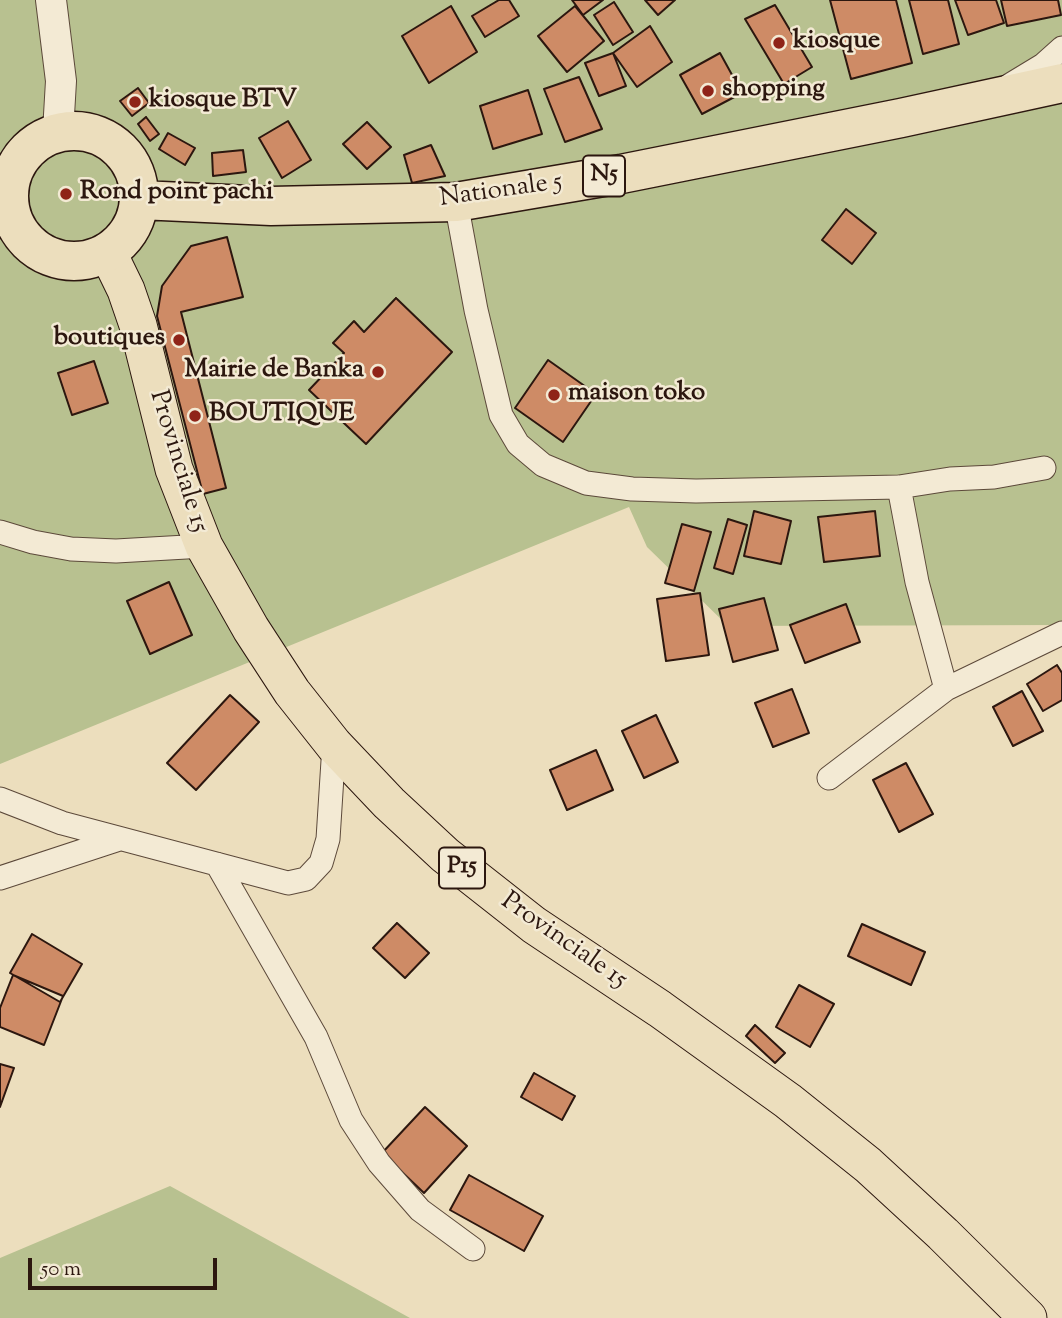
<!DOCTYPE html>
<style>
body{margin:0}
#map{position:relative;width:1062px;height:1318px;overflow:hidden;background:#ecdebd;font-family:"Sorts Mill Goudy",serif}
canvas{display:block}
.scale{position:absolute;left:28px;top:1258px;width:189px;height:32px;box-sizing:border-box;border:4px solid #2c170f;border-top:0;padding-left:9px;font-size:21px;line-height:24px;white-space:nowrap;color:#2c170f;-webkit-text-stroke:5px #f3ead4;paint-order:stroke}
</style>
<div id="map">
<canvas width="1062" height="1318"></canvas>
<div class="scale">50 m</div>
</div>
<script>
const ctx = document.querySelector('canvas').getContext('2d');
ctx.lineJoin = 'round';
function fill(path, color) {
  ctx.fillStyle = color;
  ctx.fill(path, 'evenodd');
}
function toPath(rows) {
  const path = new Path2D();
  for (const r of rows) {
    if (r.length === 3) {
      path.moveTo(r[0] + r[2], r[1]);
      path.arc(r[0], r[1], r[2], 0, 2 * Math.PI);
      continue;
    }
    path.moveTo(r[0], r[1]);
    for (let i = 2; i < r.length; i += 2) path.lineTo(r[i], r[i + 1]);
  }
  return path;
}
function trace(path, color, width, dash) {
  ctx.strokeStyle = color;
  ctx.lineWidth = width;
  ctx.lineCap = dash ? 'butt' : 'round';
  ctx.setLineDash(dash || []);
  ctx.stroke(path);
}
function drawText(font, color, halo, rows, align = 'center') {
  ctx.font = font + ' "Sorts Mill Goudy",serif';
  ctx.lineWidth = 5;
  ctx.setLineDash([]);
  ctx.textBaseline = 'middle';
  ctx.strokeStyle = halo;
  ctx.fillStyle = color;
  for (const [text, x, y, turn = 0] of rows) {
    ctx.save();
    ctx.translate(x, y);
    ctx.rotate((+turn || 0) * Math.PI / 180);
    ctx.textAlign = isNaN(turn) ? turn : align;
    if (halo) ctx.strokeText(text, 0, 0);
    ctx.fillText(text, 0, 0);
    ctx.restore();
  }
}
fill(toPath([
 [0,0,1062,0,1062,625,728,626,647,547,629,507,0,764],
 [170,1186,410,1318,0,1318,0,1258]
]), '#b8c190');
const building = toPath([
 [499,0,509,0,519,16,485,37,472,16,499,0],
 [572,0,603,0,583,15,572,0],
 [645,0,675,0,658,15,645,0],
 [830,0,896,0,912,63,851,79,830,0],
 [909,0,948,0,959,44,923,54,909,0],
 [955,0,996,0,1004,23,968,35,955,0],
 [1001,0,1058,0,1061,15,1007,26,1001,0],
 [614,2,633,32,613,45,594,15,614,2],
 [775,5,812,67,784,84,745,19,775,5],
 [451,6,477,52,429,83,402,36,451,6],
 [575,6,604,41,567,72,538,36,575,6],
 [650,26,672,62,637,87,613,53,650,26],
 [613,53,626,86,599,96,585,63,613,53],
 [720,53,742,93,702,114,680,75,720,53],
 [579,77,602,129,565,142,544,89,579,77],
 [138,88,149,103,132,116,120,101,138,88],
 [528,90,542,134,493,149,480,106,528,90],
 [146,117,159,134,150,141,138,124,146,117],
 [288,121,311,160,282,178,259,138,288,121],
 [367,122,391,147,367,169,343,144,367,122],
 [168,133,195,148,185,165,159,149,168,133],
 [431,145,445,176,412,183,404,155,431,145],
 [243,150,246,172,213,176,212,153,243,150],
 [846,209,876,233,852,264,822,240,846,209],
 [227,237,243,297,181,312,226,488,203,494,157,316,162,286,191,246,227,237],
 [396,298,452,352,366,444,309,390,344,353,333,343,354,321,364,332,396,298],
 [548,360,596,394,563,442,515,408,548,360],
 [94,361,108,403,72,415,58,373,94,361],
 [754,511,791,521,781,564,744,556,754,511],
 [875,511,880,556,824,562,818,517,875,511],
 [728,519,747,525,733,574,714,568,728,519],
 [682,524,711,532,694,591,665,583,682,524],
 [169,582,192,635,150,654,127,601,169,582],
 [700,593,709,655,666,661,657,599,700,593],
 [764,598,778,650,733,662,719,609,764,598],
 [846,604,860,642,805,663,790,625,846,604],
 [1057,665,1062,673,1062,700,1043,711,1027,684,1057,665],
 [792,689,809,733,773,747,755,703,792,689],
 [1022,691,1043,731,1013,746,993,707,1022,691],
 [230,695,259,722,196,790,167,763,230,695],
 [656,715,678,762,644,778,622,731,656,715],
 [596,750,613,790,567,810,550,770,596,750],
 [906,763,933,814,899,832,873,780,906,763],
 [397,923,429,953,405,978,373,948,397,923],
 [862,924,925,952,911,985,848,956,862,924],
 [32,934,82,964,60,1002,10,973,32,934],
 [13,975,63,996,44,1045,0,1027,0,1008,13,975],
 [799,985,834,1004,810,1047,776,1027,799,985],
 [755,1025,785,1053,775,1063,746,1036,755,1025],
 [0,1064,14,1068,0,1107,0,1064],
 [534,1073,575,1096,562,1120,521,1097,534,1073],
 [425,1107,467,1146,424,1193,382,1153,425,1107],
 [469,1175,543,1216,524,1251,450,1210,469,1175]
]);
fill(building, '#ce8b66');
trace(building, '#2c170f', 2);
const minor = toPath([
 [1010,85,1043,65,1062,48],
 [456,202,476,310,501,415,518,444,543,465,586,483,632,489,696,491,899,487,950,479,994,477,1044,468],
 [899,487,917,582,946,689],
 [0,532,33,542,71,549,116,551,204,546],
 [829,778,946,689,1062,633],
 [0,799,62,823,288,883,306,879,321,863,328,839,334,745],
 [217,864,316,1037,351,1120,379,1163,420,1210,473,1249],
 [0,878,119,839]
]);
const tertiary = toPath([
 [51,0,61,81,58,132]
]);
const primary = toPath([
 [108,253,126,290,138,325,174,469,204,546,251,629,292,692,334,745,389,803,445,855,534,925,660,1009,788,1101,868,1165,943,1234,1028,1318]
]);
const trunk = toPath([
 [74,196,65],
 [140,200,271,206,456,202,621,174,901,118,1062,83]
]);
trace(minor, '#5c493a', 25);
trace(tertiary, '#5c493a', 32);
trace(primary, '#2c170f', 39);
trace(trunk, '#2c170f', 41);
trace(minor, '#f3ead4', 23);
trace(tertiary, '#f3ead4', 30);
trace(primary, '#ecdebd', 37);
trace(trunk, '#ecdebd', 38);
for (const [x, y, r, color] of [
 [779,43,7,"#8f2418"],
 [708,91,7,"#8f2418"],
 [135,102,7,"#8f2418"],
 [66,194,7,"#8f2418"],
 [179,340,7,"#8f2418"],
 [378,372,7,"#8f2418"],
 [554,395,7,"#8f2418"],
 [195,416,7,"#8f2418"]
]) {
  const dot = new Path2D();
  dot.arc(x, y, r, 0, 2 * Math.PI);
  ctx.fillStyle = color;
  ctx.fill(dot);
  trace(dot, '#f3ead4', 2.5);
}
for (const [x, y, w] of [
 [604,176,42],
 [462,868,46]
]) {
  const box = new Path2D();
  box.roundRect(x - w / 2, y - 20.5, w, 41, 5);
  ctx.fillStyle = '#f3ead4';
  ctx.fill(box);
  trace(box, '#2c170f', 2);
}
drawText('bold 24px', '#2c170f', null, [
 ["N5",604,176],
 ["P15",462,868]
]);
drawText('bold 26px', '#2c170f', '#f3ead4', [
 ["kiosque",793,43],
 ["shopping",722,91],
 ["kiosque BTV",149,102],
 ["Rond point pachi",80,194],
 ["boutiques",165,340,"right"],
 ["Mairie de Banka",364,372,"right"],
 ["maison toko",568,395],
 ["BOUTIQUE",209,416]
], 'left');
drawText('26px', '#2c170f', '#f3ead4', [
 ["Nationale 5",501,192,-8],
 ["Provinciale 15",177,462,73],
 ["Provinciale 15",563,942,35]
]);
</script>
